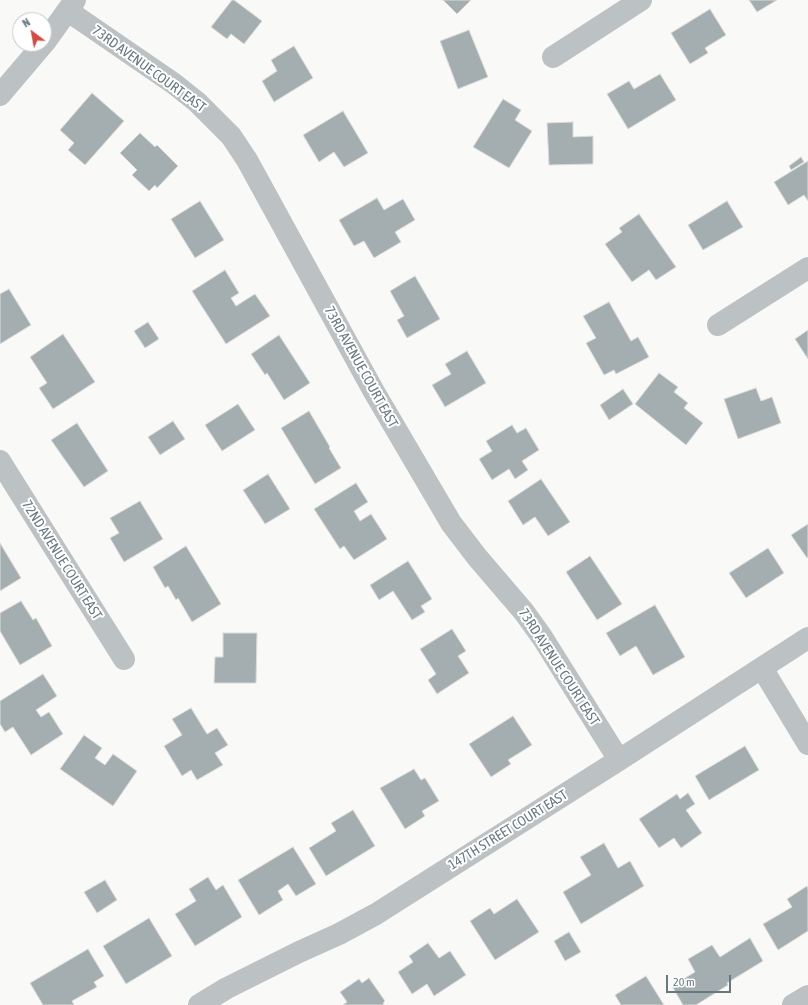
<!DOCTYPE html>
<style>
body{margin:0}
#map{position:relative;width:808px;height:1005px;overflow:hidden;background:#f9f9f7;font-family:"Asap Condensed",sans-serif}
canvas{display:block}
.north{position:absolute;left:12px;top:12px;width:40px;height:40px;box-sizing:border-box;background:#fff;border:1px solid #c2c9cb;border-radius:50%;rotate:328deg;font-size:11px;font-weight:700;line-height:16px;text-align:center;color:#67797e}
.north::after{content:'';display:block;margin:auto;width:14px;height:18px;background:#d04a41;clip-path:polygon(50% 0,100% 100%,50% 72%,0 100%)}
.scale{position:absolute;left:666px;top:975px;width:65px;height:18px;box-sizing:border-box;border:2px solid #67797e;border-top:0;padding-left:5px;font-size:12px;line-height:14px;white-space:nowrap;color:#67797e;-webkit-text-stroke:3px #fff;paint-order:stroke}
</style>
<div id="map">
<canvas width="808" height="1005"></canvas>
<div class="north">N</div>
<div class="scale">20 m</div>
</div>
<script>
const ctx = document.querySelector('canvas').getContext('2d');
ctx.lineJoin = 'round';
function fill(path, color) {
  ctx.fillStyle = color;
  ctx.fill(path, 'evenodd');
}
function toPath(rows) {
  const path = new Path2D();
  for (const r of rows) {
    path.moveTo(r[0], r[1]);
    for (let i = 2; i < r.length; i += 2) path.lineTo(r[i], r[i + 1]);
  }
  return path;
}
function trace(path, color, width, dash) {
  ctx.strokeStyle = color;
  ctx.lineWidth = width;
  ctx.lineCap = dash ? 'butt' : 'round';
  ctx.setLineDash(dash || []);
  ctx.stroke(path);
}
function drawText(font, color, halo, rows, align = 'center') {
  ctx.font = font + ' "Asap Condensed",sans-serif';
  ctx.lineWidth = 4;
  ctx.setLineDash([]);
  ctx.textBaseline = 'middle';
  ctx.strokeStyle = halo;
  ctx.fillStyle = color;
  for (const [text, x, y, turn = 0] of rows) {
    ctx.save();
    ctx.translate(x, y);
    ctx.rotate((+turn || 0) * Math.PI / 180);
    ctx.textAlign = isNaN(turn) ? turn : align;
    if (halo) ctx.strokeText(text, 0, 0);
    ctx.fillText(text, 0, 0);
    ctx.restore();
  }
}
const building = toPath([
 [232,0,234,0,262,21,244,44,231,34,227,39,211,27,232,0],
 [443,0,471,0,457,14,443,0],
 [749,0,777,0,757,12,749,0],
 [710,9,726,35,705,48,708,53,690,64,671,33,710,9],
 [469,30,488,77,458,89,440,41,469,30],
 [294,46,313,78,274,102,262,81,277,71,271,60,294,46],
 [660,74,676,100,628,129,607,94,629,81,634,89,660,74],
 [92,93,124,121,85,165,68,150,74,143,60,130,92,93],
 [503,99,521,110,515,120,532,131,509,168,473,147,503,99],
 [343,111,368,153,344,167,334,152,319,162,303,135,343,111],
 [573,122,573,137,593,136,593,164,549,165,547,123,573,122],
 [140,133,155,147,157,145,178,166,157,188,155,185,149,191,132,175,137,170,120,153,140,133],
 [801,157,804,162,791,170,789,166,801,157],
 [808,161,808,201,804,195,788,205,774,182,808,161],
 [377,198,384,210,403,199,415,220,395,232,401,242,374,258,364,241,354,246,339,220,377,198],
 [200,201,224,240,195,258,171,219,200,201],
 [727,201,743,227,703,250,688,225,727,201],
 [639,214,676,267,656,280,649,270,632,282,605,244,622,232,619,228,639,214],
 [225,270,239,293,231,298,236,306,255,294,270,316,226,344,192,291,225,270],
 [415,276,440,319,407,338,397,320,404,316,390,291,415,276],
 [9,289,31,325,0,344,0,294,9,289],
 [609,302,631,341,638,337,649,357,616,374,614,370,604,375,586,343,596,338,583,316,609,302],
 [148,322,159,339,145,348,134,331,148,322],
 [808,330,808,359,795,339,808,330],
 [63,334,95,382,53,409,39,388,47,383,30,357,63,334],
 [279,335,310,383,284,400,267,373,265,375,251,354,279,335],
 [467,351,486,383,445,407,432,385,451,374,445,364,467,351],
 [659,373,678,387,674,392,688,403,684,408,703,423,686,445,635,404,659,373],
 [756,388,761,401,772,397,781,423,738,439,724,399,756,388],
 [623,389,633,404,609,420,600,405,623,389],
 [238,404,255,430,222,451,205,425,238,404],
 [309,411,330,447,329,448,341,468,315,484,281,428,309,411],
 [173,421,185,439,160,455,148,437,173,421],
 [77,423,108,471,84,487,51,440,77,423],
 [512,425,517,433,526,428,539,450,522,461,528,470,515,479,509,469,492,480,479,459,492,451,486,441,512,425],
 [268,474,290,509,265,524,243,490,268,474],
 [541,479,570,522,548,536,535,517,523,525,508,501,541,479],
 [356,483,368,502,354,511,360,521,371,514,387,539,354,560,344,546,340,549,314,509,356,483],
 [140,501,163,539,124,562,110,538,119,533,110,518,140,501],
 [808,524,808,557,807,558,791,535,808,524],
 [0,543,21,578,0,591,0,543],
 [186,546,221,604,192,622,178,598,176,600,168,586,165,588,153,567,186,546],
 [768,548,784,573,746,598,729,573,768,548],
 [590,556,622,604,597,620,566,572,590,556],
 [408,561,432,599,421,606,425,612,412,620,393,591,379,600,370,585,408,561],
 [21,601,33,620,36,618,52,646,20,665,0,631,0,613,21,601],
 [655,605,685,657,653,675,636,646,620,656,606,633,655,605],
 [452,629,466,651,458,656,469,673,437,694,428,680,436,674,420,649,452,629],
 [223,633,257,633,256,683,214,683,215,657,223,657,223,633],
 [43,674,57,696,36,710,41,717,49,712,63,734,31,755,13,727,5,732,0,724,0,701,43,674],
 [191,708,207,734,217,728,228,745,215,753,223,765,197,780,191,770,182,776,164,746,182,735,172,719,191,708],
 [513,716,532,745,508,760,511,764,491,777,469,744,513,716],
 [84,735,102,748,95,758,105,765,113,754,137,771,113,806,60,769,84,735],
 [745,746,759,770,709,800,695,776,745,746],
 [414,769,421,780,425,778,439,801,422,811,425,816,405,829,380,788,414,769],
 [688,793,695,804,686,810,702,833,681,848,674,838,659,848,639,819,677,794,680,799,688,793],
 [353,810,375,846,326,876,309,848,336,831,331,823,353,810],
 [604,843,618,868,630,861,644,886,581,924,563,892,591,875,580,857,604,843],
 [293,847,316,884,296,896,288,884,278,891,283,900,259,915,238,880,293,847],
 [208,877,216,890,223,885,242,917,195,946,175,914,196,901,189,889,208,877],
 [105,880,117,900,97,913,84,892,105,880],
 [807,886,808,889,808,931,778,950,763,924,792,907,787,899,807,886],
 [517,899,539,932,495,960,470,921,490,908,494,914,517,899],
 [149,918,172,956,126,984,103,946,149,918],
 [569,932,581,952,565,961,554,941,569,932],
 [750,938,763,961,727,983,728,985,696,1005,683,1005,672,986,695,972,688,959,712,945,720,957,750,938],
 [428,943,439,958,450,951,466,975,434,996,427,984,412,994,398,972,413,962,409,956,428,943],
 [88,949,104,976,94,982,97,987,72,1001,74,1005,43,1005,30,983,88,949],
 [646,976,664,1005,621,1005,615,995,646,976],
 [369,978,385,1001,383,1003,384,1005,343,1005,347,1002,340,992,359,979,362,983,369,978]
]);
fill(building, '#a4aeb1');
trace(building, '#dbdbd9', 1);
trace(toPath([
 [68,11,173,83,197,102,231,136,247,160,373,390,451,523,477,557,524,612,542,637,619,760],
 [553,57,641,0],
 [0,95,45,42,75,0],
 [718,325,808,268],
 [0,461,124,659],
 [762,668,808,744],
 [199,1005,227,988,299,952,339,934,376,914,619,760,808,638],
 [793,1005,808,996]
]), '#bcc2c4', 22);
drawText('14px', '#67797e', '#fff', [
 ["73RD AVENUE COURT EAST",149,69,36],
 ["73RD AVENUE COURT EAST",361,367,61],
 ["72ND AVENUE COURT EAST",62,560,58],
 ["73RD AVENUE COURT EAST",559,667,57],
 ["147TH STREET COURT EAST",508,830,-32]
]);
</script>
